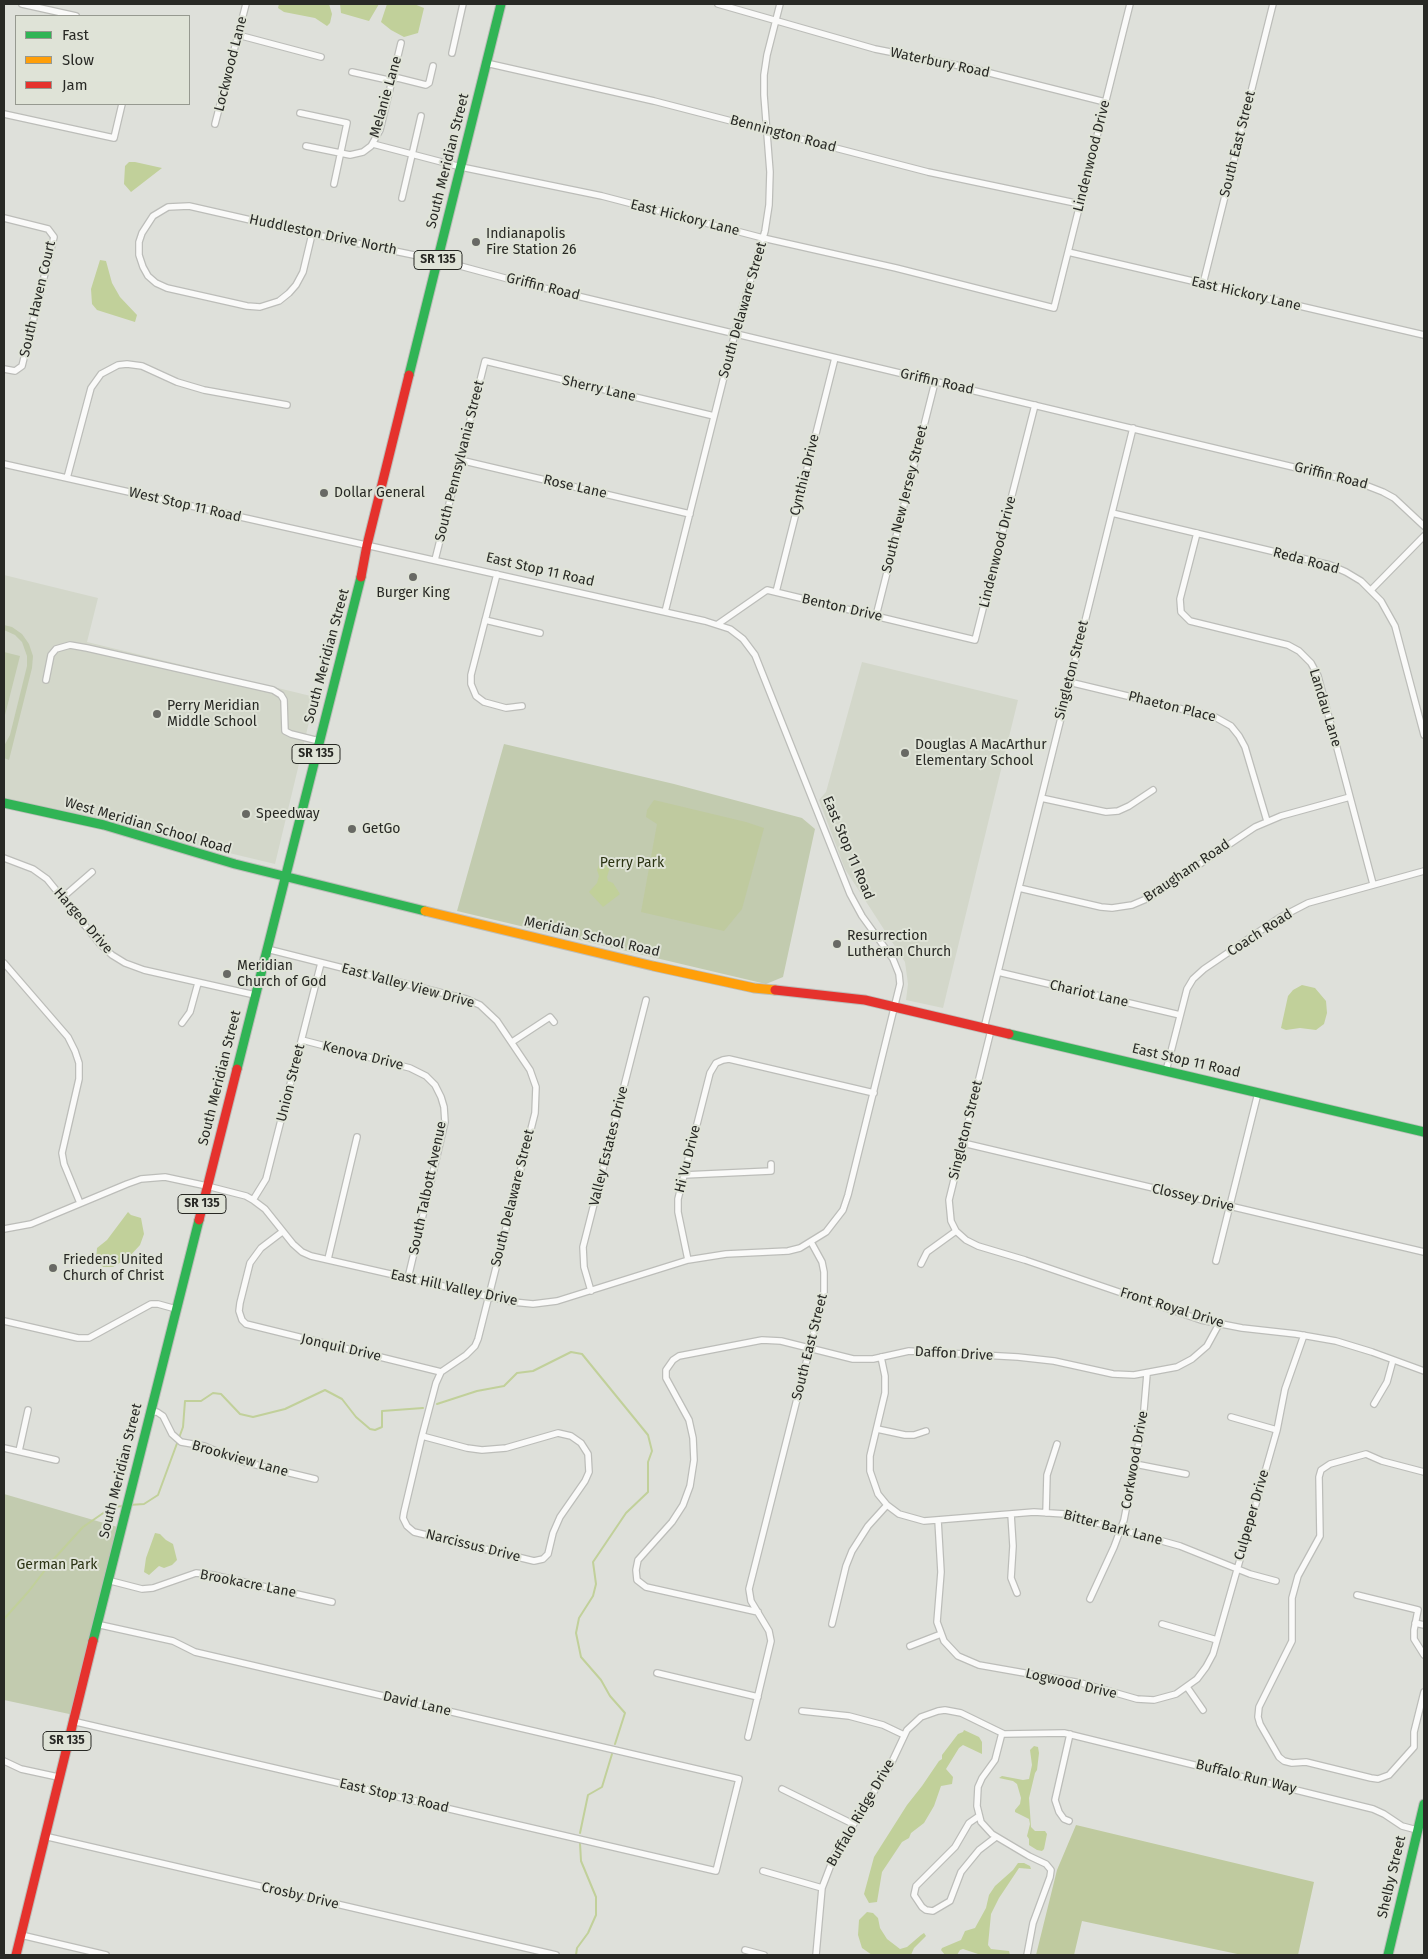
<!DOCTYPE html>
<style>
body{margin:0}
#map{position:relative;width:1428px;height:1959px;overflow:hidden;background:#dee0da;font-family:"Fira Sans",sans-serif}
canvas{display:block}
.frame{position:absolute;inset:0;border:5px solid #282925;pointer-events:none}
.legend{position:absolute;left:15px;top:15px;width:175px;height:90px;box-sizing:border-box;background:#dfe3d7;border:1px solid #969990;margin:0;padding:6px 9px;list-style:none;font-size:15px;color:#282925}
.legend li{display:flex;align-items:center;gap:10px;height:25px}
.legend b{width:25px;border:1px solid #969990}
</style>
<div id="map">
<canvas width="1428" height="1959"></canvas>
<div class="frame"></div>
<ul class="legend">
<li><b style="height:6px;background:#30b455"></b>Fast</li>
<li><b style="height:6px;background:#ff9f0a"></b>Slow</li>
<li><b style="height:6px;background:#e5322d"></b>Jam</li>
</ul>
</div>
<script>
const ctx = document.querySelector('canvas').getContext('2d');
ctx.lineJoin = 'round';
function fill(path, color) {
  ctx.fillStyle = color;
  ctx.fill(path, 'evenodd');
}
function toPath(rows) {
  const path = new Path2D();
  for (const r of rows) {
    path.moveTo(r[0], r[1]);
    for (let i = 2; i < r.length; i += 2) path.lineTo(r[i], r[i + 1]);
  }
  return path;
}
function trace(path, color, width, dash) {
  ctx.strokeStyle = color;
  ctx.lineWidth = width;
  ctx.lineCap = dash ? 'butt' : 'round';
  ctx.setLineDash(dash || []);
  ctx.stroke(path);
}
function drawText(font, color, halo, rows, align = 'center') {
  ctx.font = font + ' "Fira Sans",sans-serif';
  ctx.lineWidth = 4;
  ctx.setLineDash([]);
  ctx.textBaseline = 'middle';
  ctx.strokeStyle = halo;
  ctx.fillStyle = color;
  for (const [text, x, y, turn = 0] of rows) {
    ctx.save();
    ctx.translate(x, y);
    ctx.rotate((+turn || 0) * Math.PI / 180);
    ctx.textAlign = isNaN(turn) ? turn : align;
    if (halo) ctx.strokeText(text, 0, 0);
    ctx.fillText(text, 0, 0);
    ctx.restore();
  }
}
fill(toPath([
 [4,575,98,598,87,642,315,697,275,864,4,799],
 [862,662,1018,700,943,1008,906,1000,908,984,905,962,845,869,819,800,826,792]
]), '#d3d7ca');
fill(toPath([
 [4,625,12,627,22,634,29,644,33,656,32,668,9,760,4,758,4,746,10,735,27,666,27,656,22,642,15,635,4,630],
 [4,652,20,656,4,719],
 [504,744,674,784,802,818,815,829,783,977,766,984,457,911],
 [4,1494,121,1528,74,1715,4,1700]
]), '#c2cbaf');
fill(toPath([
 [654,800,746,822,764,828,742,909,724,931,641,912,657,824,646,817,647,810],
 [1076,1825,1314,1882,1298,1955,1242,1955,1082,1921,1074,1955,1036,1955,1057,1870]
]), '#bfca9f');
fill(toPath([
 [279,4,329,4,332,14,330,23,327,26,315,18,284,12,278,8],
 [340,4,379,4,369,21,341,13],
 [387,4,414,4,424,8,418,33,404,37,391,30,381,22],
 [129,162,135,162,162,168,131,192,124,184,125,166],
 [100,260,106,261,112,283,120,297,137,315,135,322,97,310,92,304,91,289],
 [600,862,607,863,610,867,607,877,608,881,613,883,620,894,603,907,589,892,597,883,599,876,597,870],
 [1302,985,1315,988,1326,1001,1327,1013,1324,1024,1316,1030,1300,1028,1286,1030,1281,1028,1288,996,1293,990],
 [128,1212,131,1215,141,1218,144,1234,140,1245,129,1257,113,1267,103,1267,96,1259,97,1248,107,1240],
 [155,1533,160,1534,166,1540,173,1544,177,1560,172,1565,164,1568,159,1566,149,1575,144,1572,146,1558],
 [964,1730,979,1737,982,1742,982,1754,963,1745,959,1748,946,1769,953,1777,952,1784,941,1786,934,1806,924,1823,911,1833,909,1838,902,1842,882,1872,877,1902,869,1903,864,1894,874,1857,907,1805,922,1786,939,1761,942,1759,942,1755,958,1734,963,1732],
 [1034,1746,1038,1747,1039,1753,1037,1770,1035,1773,1029,1798,1031,1827,1035,1831,1045,1831,1047,1834,1044,1849,1042,1851,1037,1850,1029,1845,1029,1839,1027,1836,1030,1824,1029,1819,1015,1812,1015,1810,1020,1804,1021,1798,1017,1784,1013,1781,999,1778,1002,1776,1023,1780,1029,1779,1032,1765,1030,1750],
 [1018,1863,1024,1863,1030,1866,1031,1869,1019,1868,999,1898,991,1914,988,1945,991,1949,1009,1951,1010,1955,981,1955,963,1949,960,1950,957,1955,945,1955,941,1950,942,1948,961,1940,965,1931,975,1928,986,1908,989,1895,995,1886,1013,1870],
 [867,1912,873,1913,878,1918,880,1928,887,1939,900,1949,907,1947,921,1935,924,1933,926,1936,914,1948,911,1955,872,1955,862,1948,858,1935,859,1920]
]), '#c1d09a');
trace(toPath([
 [437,1404,477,1391,504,1386,517,1373,533,1371,571,1352,582,1354,648,1435,652,1451,648,1462,648,1492,626,1513,593,1562,596,1584,593,1596,579,1618,576,1633,581,1657,601,1680,610,1696,625,1713,615,1744],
 [129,1505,144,1504,158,1495,183,1427,185,1401,201,1401,213,1393,221,1394,240,1414,253,1417,285,1409,325,1390,342,1399,356,1417,370,1429,375,1430,382,1427,382,1411,423,1408],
 [4,1619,29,1591,52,1561,83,1527,112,1507,124,1506],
 [580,1833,588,1795,602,1787,612,1754],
 [576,1955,577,1948,588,1933,596,1915,596,1897,581,1861,580,1843]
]), '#c1d09a', 2);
const street = toPath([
 [22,4,76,16],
 [718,4,875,49,966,67,1105,102],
 [238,35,321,57],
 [452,53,463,4],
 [486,63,654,101,928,172,1080,204],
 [352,72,388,80,398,78,426,85,429,83,433,66],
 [300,113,347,123,334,184],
 [4,114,114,138,122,104],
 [215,124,246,4],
 [373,144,461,167,602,196,763,238,896,268,1054,308,1130,4],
 [306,146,350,155,363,152,371,146,380,130,401,43],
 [402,198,421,116],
 [4,218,48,229,54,237,22,366,15,371,4,369],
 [312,234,303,272,296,285,289,293,279,301,260,307,247,306,167,288,156,283,148,276,143,267,139,255,139,242,142,233,153,216,168,207,189,206,312,234,438,260,527,284,1360,483,1383,492,1394,498,1424,526],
 [1068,252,1424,335],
 [1203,284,1273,4],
 [460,460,690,514],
 [4,464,705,621,730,629,743,639,755,655,850,894,862,916,893,959,899,974,900,984,848,1195,843,1210,826,1232,800,1248,788,1251,726,1254,688,1260,557,1301,533,1304,513,1302,311,1256,302,1252,293,1244,265,1209,253,1200,246,1196,207,1186,165,1177,141,1179,127,1184,31,1224,4,1229],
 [67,478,91,388,101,374,118,365,127,364,142,366,177,382,204,390,287,405],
 [1112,513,1330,565,1346,572,1361,581,1381,601,1395,626,1424,735],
 [1197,533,1180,599,1181,612,1190,621,1288,645,1299,651,1311,663,1318,676,1373,884],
 [435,560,485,361,714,416],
 [497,574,471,675,471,684,476,696,484,702,506,708,522,706],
 [1371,590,1424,536],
 [776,592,835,358],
 [665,612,735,333,765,231,769,205,770,172,764,95,764,75,767,55,780,4],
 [876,616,935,382],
 [485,620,540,633],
 [718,624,767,590,975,640,1035,405],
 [46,680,51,655,56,649,70,645,87,648,273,690,281,695,284,700,285,731,291,734,319,741],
 [1069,682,1215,717,1231,726,1239,736,1245,747,1267,821],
 [1041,798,1106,812,1118,811,1129,806,1153,790],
 [4,858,33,869,47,879,100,944,112,955,125,963,144,970,255,995],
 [1019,888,1101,907,1112,908,1132,905,1151,897,1255,827,1281,816,1350,797],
 [62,898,92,872],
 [267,949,466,999,480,1005,497,1021,530,1070,536,1087,535,1113,478,1339,475,1346,466,1355,441,1372,436,1383,422,1436,404,1512,403,1518,407,1526,414,1532,534,1561,543,1559,548,1554,553,1533,560,1517,585,1481,589,1472,588,1454,581,1443,571,1436,558,1433,506,1448,482,1450,467,1448,422,1436],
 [4,963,68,1037,75,1051,79,1063,79,1079,62,1153,64,1164,80,1203],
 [998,972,1180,1015],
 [182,1023,190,1012,198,983],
 [984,1028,1133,428],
 [991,1030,949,1200,951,1221,956,1231,966,1240,978,1246,1025,1260,1201,1320,1242,1328,1296,1334,1336,1341,1372,1352,1424,1371],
 [302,1040,410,1068,426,1076,435,1085,441,1097,444,1107,445,1122,408,1278],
 [512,1042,550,1017,554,1022],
 [1166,1071,1187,989,1193,979,1204,969,1279,918,1308,903,1424,871],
 [963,1143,1424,1252],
 [684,1175,771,1171,771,1164],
 [253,1200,266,1179,321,963],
 [282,1232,261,1248,250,1263,240,1303,239,1311,242,1320,246,1324,441,1372],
 [328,1259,357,1137],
 [688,1260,678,1212,678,1199,710,1073,716,1063,723,1060,729,1059,874,1093],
 [1216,1261,1258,1093],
 [921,1264,927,1252,956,1231],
 [591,1291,584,1267,583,1247,646,1000],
 [4,1321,78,1338,89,1338,151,1304,158,1304,176,1309],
 [881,1357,885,1376,885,1393,870,1456,870,1471,878,1494,887,1505,899,1514,924,1521,1034,1512,1065,1514,1180,1546,1250,1574,1276,1581],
 [1374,1404,1387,1382,1393,1360],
 [150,1412,157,1412,163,1416,172,1434,181,1442,204,1446,240,1461,315,1479],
 [1231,1417,1277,1430],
 [877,1429,905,1435,914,1435,926,1431],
 [4,1448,56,1460],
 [19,1451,28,1410],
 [1135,1464,1186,1474],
 [1424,1472,1382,1461,1366,1454,1330,1464,1321,1470,1319,1477,1320,1536,1298,1576,1292,1598,1292,1641,1259,1707,1258,1717,1260,1724,1279,1757,1284,1761,1292,1763,1306,1762,1371,1778,1378,1779,1389,1775,1414,1747,1414,1732,1424,1692],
 [1046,1513,1047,1475,1057,1444],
 [1011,1514,1013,1546,1011,1578,1017,1593],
 [938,1520,941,1572,937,1622,944,1641,958,1656,979,1665,1081,1683,1137,1699,1154,1700,1176,1694,1197,1679,1206,1667,1213,1654,1277,1430,1285,1389,1304,1335],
 [107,1580,142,1589,153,1588,196,1573,213,1575,332,1602],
 [1357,1595,1418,1610],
 [1090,1599,1114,1547,1124,1520,1143,1421,1147,1374],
 [1418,1610,1414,1630,1414,1639,1424,1655],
 [758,1612,646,1587,637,1580,636,1570,638,1560,672,1522,683,1505,690,1486,694,1460,693,1438,689,1420,666,1378,666,1370,673,1360,679,1356,762,1340,781,1341,853,1359,873,1359,909,1351,1018,1357,1054,1361,1113,1374,1134,1375,1177,1367,1192,1359,1207,1346,1219,1324],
 [1415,1623,1424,1625],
 [832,1624,846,1566,852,1551,868,1526,887,1505],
 [1162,1624,1217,1640],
 [910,1646,941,1634],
 [657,1673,758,1697],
 [1187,1687,1203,1710],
 [802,1711,849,1716,883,1725,904,1735],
 [72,1721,716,1871,739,1779,195,1652,173,1641,96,1624],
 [1002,1733,995,1760,982,1778,978,1787,977,1806,981,1822,992,1834,1029,1856,1046,1864,1051,1870,1050,1877,1033,1923,1027,1955],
 [748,1737,771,1641,769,1631,751,1601,749,1589,824,1292,824,1272,822,1262,811,1242],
 [4,1761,21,1769,58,1777],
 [782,1789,853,1824],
 [979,1816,969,1823,955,1847,916,1886,914,1895,922,1907,926,1910,933,1911,950,1901,961,1872,979,1850,996,1837],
 [1069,1821,1064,1819,1059,1812,1055,1800,1070,1734],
 [44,1836,556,1955],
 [763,1871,822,1888],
 [21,1935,106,1955],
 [745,1950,764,1955],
 [816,1955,822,1888,835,1854,890,1766,907,1730,921,1717,938,1711,945,1710,961,1713,1004,1734,1064,1733,1373,1809,1384,1814,1402,1826,1417,1830]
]);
const fast = toPath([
 [409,375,501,4],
 [4,803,104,825,235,864,425,911],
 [1009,1034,1424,1132],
 [237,1069,361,577],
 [93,1641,199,1220],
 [1388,1955,1424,1804]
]);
const slow = toPath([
 [425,911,653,966,754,988,775,990]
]);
const jam = toPath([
 [361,577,367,545,409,375],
 [775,990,865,1000,1009,1034],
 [199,1220,237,1069],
 [16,1955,93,1641]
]);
trace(street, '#bcbdb9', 8);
trace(fast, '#bcbdb9', 11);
trace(slow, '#bcbdb9', 11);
trace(jam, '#bcbdb9', 11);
trace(street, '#fafaf9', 5.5);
trace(fast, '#30b455', 9);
trace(slow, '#ff9f0a', 9);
trace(jam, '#e5322d', 9);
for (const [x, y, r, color] of [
 [476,242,5,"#686964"],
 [324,493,5,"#686964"],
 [413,577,5,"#686964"],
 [157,714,5,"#686964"],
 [905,753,5,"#686964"],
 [246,814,5,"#686964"],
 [352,829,5,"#686964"],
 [837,944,5,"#686964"],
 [227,974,5,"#686964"],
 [53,1268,5,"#686964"]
]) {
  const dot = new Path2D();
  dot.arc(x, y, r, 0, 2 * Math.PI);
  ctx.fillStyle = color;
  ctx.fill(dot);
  trace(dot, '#dfe3d7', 2);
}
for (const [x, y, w] of [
 [438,260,48],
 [316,754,48],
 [202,1204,48],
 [67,1741,48]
]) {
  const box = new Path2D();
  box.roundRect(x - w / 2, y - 9.5, w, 19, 4);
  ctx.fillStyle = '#dfe3d7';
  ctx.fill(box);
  trace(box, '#282925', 1);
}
drawText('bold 12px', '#282925', null, [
 ["SR 135",438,260],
 ["SR 135",316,754],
 ["SR 135",202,1204],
 ["SR 135",67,1741]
]);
drawText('14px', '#282925', '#dfe3d7', [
 ["Waterbury Road",940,63,12],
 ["Lockwood Lane",231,64,-76],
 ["Melanie Lane",386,97,-74],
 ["Bennington Road",783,134,15],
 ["South East Street",1238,144,-76],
 ["Lindenwood Drive",1092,156,-76],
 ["South Meridian Street",448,161,-76],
 ["East Hickory Lane",685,218,14],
 ["Huddleston Drive North",323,235,12],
 ["Griffin Road",543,287,14],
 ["East Hickory Lane",1246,294,13],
 ["South Haven Court",38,299,-77],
 ["South Delaware Street",743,310,-74],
 ["Griffin Road",937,382,13],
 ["Sherry Lane",599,389,13],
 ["South Pennsylvania Street",460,461,-76],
 ["Cynthia Drive",805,475,-76],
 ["Griffin Road",1331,476,14],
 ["Rose Lane",575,487,13],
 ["South New Jersey Street",905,499,-76],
 ["West Stop 11 Road",185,505,13],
 ["Lindenwood Drive",998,552,-76],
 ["Reda Road",1306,561,15],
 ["East Stop 11 Road",540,570,13],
 ["Benton Drive",842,608,13],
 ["South Meridian Street",327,656,-75],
 ["Singleton Street",1072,670,-76],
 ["Phaeton Place",1172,707,14],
 ["Landau Lane",1325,708,73],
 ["West Meridian School Road",148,826,16],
 ["East Stop 11 Road",848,848,67],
 ["Braugham Road",1187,871,-34],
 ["Hargeo Drive",83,921,49],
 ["Coach Road",1260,933,-33],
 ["Meridian School Road",592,937,13],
 ["East Valley View Drive",408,986,15],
 ["Chariot Lane",1089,994,13],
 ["Kenova Drive",363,1056,14],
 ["East Stop 11 Road",1186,1061,13],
 ["South Meridian Street",220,1078,-76],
 ["Union Street",291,1083,-76],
 ["Singleton Street",966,1130,-76],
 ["Valley Estates Drive",609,1146,-76],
 ["Hi Vu Drive",688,1159,-76],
 ["South Talbott Avenue",428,1188,-78],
 ["South Delaware Street",513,1198,-76],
 ["Clossey Drive",1193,1198,13],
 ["East Hill Valley Drive",454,1288,12],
 ["Front Royal Drive",1172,1308,17],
 ["South East Street",810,1347,-76],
 ["Jonquil Drive",341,1348,13],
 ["Daffon Drive",954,1354,3],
 ["Brookview Lane",240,1459,16],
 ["Corkwood Drive",1135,1460,-80],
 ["South Meridian Street",121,1471,-76],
 ["Culpeper Drive",1252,1515,-74],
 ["Bitter Bark Lane",1113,1528,15],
 ["Narcissus Drive",473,1546,14],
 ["Brookacre Lane",248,1584,11],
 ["Logwood Drive",1071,1684,13],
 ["David Lane",417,1704,13],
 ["Buffalo Run Way",1246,1777,14],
 ["East Stop 13 Road",394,1796,13],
 ["Buffalo Ridge Drive",861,1813,-60],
 ["Shelby Street",1392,1877,-77],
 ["Crosby Drive",300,1896,13]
]);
drawText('14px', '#282925', '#dfe3d7', [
 ["Indianapolis",486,234],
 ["Fire Station 26",486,250],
 ["Dollar General",334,493],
 ["Burger King",413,593,"center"],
 ["Perry Meridian",167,706],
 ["Middle School",167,722],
 ["Douglas A MacArthur",915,745],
 ["Elementary School",915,761],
 ["Speedway",256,814],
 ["GetGo",362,829],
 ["Resurrection",847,936],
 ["Lutheran Church",847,952],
 ["Meridian",237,966],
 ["Church of God",237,982],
 ["Friedens United",63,1260],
 ["Church of Christ",63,1276]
], 'left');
drawText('14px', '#2b3313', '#dfe3d7', [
 ["Perry Park",632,863],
 ["German Park",57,1565]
]);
</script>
